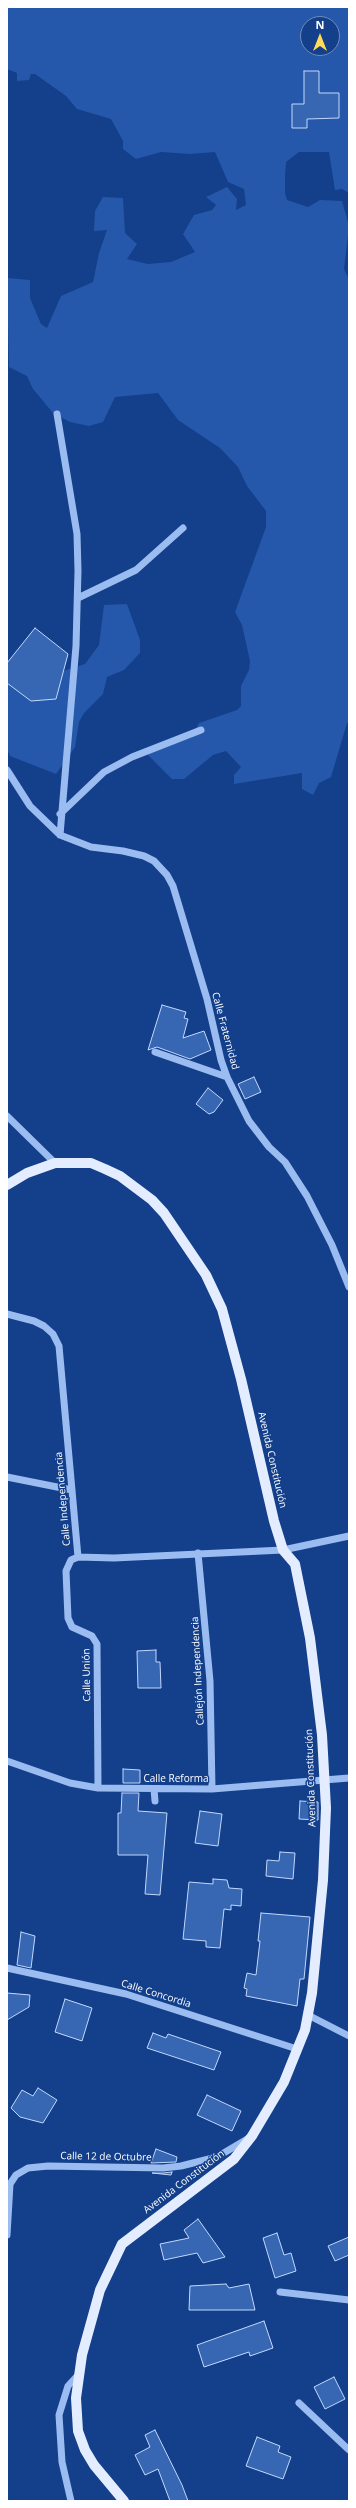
<!DOCTYPE html>
<meta charset="utf-8">
<style>
body{margin:0}
#map{position:relative;width:356px;height:2508px;overflow:hidden;background:#133f8b;font-family:"Open Sans",sans-serif}
canvas{display:block}
.frame{position:absolute;inset:0;border:8px solid #fff;pointer-events:none}
.north{position:absolute;left:300px;top:16px;width:40px;height:40px;box-sizing:border-box;background:#133f8b;border:1px solid #718cb9;border-radius:50%;rotate:0deg;font-size:11px;font-weight:700;line-height:16px;text-align:center;color:#fff}
.north::after{content:'';display:block;margin:auto;width:14px;height:18px;background:#ffdb5a;clip-path:polygon(50% 0,100% 100%,50% 72%,0 100%)}
</style>
<div id="map">
<canvas width="356" height="2508"></canvas>
<div class="frame"></div>
<div class="north">N</div>
</div>
<script>
const ctx = document.querySelector('canvas').getContext('2d');
ctx.lineJoin = 'round';
function fill(path, color) {
  ctx.fillStyle = color;
  ctx.fill(path, 'evenodd');
}
function toPath(rows) {
  const path = new Path2D();
  for (const r of rows) {
    path.moveTo(r[0], r[1]);
    for (let i = 2; i < r.length; i += 2) path.lineTo(r[i], r[i + 1]);
  }
  return path;
}
function trace(path, color, width, dash) {
  ctx.strokeStyle = color;
  ctx.lineWidth = width;
  ctx.lineCap = dash ? 'butt' : 'round';
  ctx.setLineDash(dash || []);
  ctx.stroke(path);
}
function drawText(font, color, halo, rows, align = 'center') {
  ctx.font = font + ' "Open Sans",sans-serif';
  ctx.lineWidth = 3;
  ctx.setLineDash([]);
  ctx.textBaseline = 'middle';
  ctx.strokeStyle = halo;
  ctx.fillStyle = color;
  for (const [text, x, y, turn = 0] of rows) {
    ctx.save();
    ctx.translate(x, y);
    ctx.rotate((+turn || 0) * Math.PI / 180);
    ctx.textAlign = isNaN(turn) ? turn : align;
    if (halo) ctx.strokeText(text, 0, 0);
    ctx.fillText(text, 0, 0);
    ctx.restore();
  }
}
fill(toPath([
 [7,7,349,7,349,193,342,189,335,190,329,152,299,152,286,162,285,176,285,193,287,200,308,207,320,200,342,201,349,226,344,269,349,280,349,723,347,723,331,777,319,783,313,795,302,789,302,773,234,784,234,775,241,767,226,751,213,755,184,779,172,779,145,752,191,738,199,723,237,710,241,706,241,686,249,670,250,661,242,625,235,612,266,527,266,511,247,486,238,467,220,448,178,420,158,393,115,397,103,422,89,426,70,422,53,413,33,389,27,376,9,367,7,278,30,280,30,298,41,324,47,328,61,296,93,282,99,253,107,230,94,231,95,211,103,197,123,198,125,233,137,244,127,259,148,264,171,262,195,252,183,234,194,215,212,210,216,205,206,197,227,187,237,199,236,210,246,205,244,189,228,182,215,152,190,154,161,152,136,159,123,149,123,141,111,119,77,109,66,96,35,74,31,74,29,80,17,81,17,73,7,69],
 [308,24,332,24,332,48,308,48],
 [127,604,140,640,140,653,124,670,107,677,103,694,84,713,79,722,75,747,56,774,10,756,7,749,7,688,20,662,54,674,85,664,99,645,104,605]
]), '#2558aa');
const building = toPath([
 [304,71,319,71,319,93,339,93,339,118,307,119,307,128,292,128,292,104,304,104,304,71],
 [35,628,68,654,56,699,31,701,7,683,7,663,35,628],
 [162,1005,186,1012,184,1018,188,1019,183,1038,204,1031,211,1050,190,1059,157,1047,148,1050,162,1005],
 [254,1077,261,1092,245,1099,238,1084,254,1077],
 [208,1088,223,1100,214,1112,209,1114,196,1104,208,1088],
 [156,1650,156,1662,160,1662,161,1688,138,1688,137,1651,156,1650],
 [123,1769,140,1770,140,1783,123,1783,123,1769],
 [122,1793,139,1793,138,1811,167,1813,160,1895,145,1894,148,1855,118,1855,118,1813,121,1813,122,1793],
 [300,1801,318,1802,318,1820,299,1819,300,1801],
 [200,1811,222,1814,218,1846,195,1843,200,1811],
 [280,1852,295,1853,293,1879,266,1876,267,1860,279,1861,280,1852],
 [213,1879,227,1880,229,1888,242,1889,241,1906,231,1905,231,1910,224,1909,220,1948,206,1947,206,1941,183,1939,189,1882,213,1884,213,1879],
 [261,1913,310,1917,304,1979,300,1979,297,2006,246,1996,247,1989,244,1988,247,1973,256,1975,260,1941,258,1941,261,1913],
 [21,1932,35,1936,31,1968,17,1965,21,1932],
 [7,1993,30,1995,29,2007,7,2020,7,1993],
 [65,1999,92,2008,82,2041,55,2032,65,1999],
 [153,2033,166,2038,168,2034,221,2052,214,2070,147,2048,153,2033],
 [38,2088,57,2100,43,2123,20,2117,11,2108,22,2090,33,2096,38,2088],
 [207,2095,241,2111,232,2131,197,2115,207,2095],
 [156,2149,177,2157,176,2162,151,2163,156,2149],
 [172,2172,171,2175,152,2173,163,2173,172,2172],
 [198,2219,225,2257,203,2263,197,2253,164,2260,160,2244,189,2238,184,2230,198,2219],
 [277,2233,284,2255,291,2253,296,2271,275,2278,263,2238,277,2233],
 [349,2237,349,2255,335,2261,328,2246,349,2237],
 [226,2284,229,2288,249,2284,255,2310,189,2310,190,2286,226,2284],
 [264,2321,273,2348,250,2356,249,2352,204,2367,197,2345,264,2321],
 [334,2377,345,2399,325,2409,314,2387,334,2377],
 [155,2430,182,2485,188,2501,170,2501,158,2469,145,2475,135,2455,150,2447,145,2435,155,2430],
 [257,2437,280,2446,278,2452,291,2457,283,2479,246,2466,257,2437]
]);
fill(building, '#3766b2');
trace(building, '#c2d8fc', 1);
trace(toPath([
 [57,414,77,534,78,571,76,646,60,835],
 [78,598,136,570,183,528],
 [7,770,30,806,60,835,91,847,123,851,144,856,154,861,167,875,173,886,207,999,221,1060,227,1077,249,1121,269,1147,285,1162,307,1196,332,1245,349,1287],
 [60,814,104,772,132,757,201,730],
 [155,1052,227,1077],
 [7,1116,55,1163],
 [7,1314,34,1321,44,1326,53,1334,59,1346,78,1557],
 [7,1477,72,1490],
 [198,1553,210,1681,212,1789],
 [78,1557,114,1558,283,1550,349,1536],
 [78,1557,71,1560,66,1571,68,1618,72,1627,92,1636,97,1644,98,1788],
 [7,1761,70,1783,98,1788,212,1789,349,1778],
 [154,1789,155,1801],
 [7,1968,126,1994,297,2049],
 [308,2015,349,2036],
 [7,2235,10,2184,16,2175,28,2168,48,2166,163,2168,181,2166,217,2157,249,2138],
 [280,2292,349,2300],
 [299,2403,349,2450],
 [71,2501,62,2462,59,2415,68,2386,79,2374]
]), '#9bbcf0', 7);
trace(toPath([
 [7,1185,27,1173,55,1163,91,1163,105,1169,120,1176,152,1200,164,1213,206,1275,222,1309,241,1379,274,1521,283,1550,295,1564,310,1638,322,1735,326,1808,323,1880,312,1993,305,2030,284,2082,252,2136,234,2159,122,2244,100,2290,82,2355,76,2398,78,2431,85,2450,94,2465,124,2501]
]), '#e4edff', 10);
drawText('10px', '#fff', '#133f8b', [
 ["Calle Fraternidad",225,1031,75],
 ["Avenida Constitución",272,1460,77],
 ["Calle Independencia",63,1499,-95],
 ["Callejón Independencia",198,1671,-93],
 ["Calle Unión",87,1675,-91],
 ["Avenida Constitución",311,1778,-92],
 ["Calle Reforma",176,1779],
 ["Calle Concordia",156,1994,17],
 ["Calle 12 de Octubre",106,2157,1],
 ["Avenida Constitución",184,2182,-37]
]);
</script>
